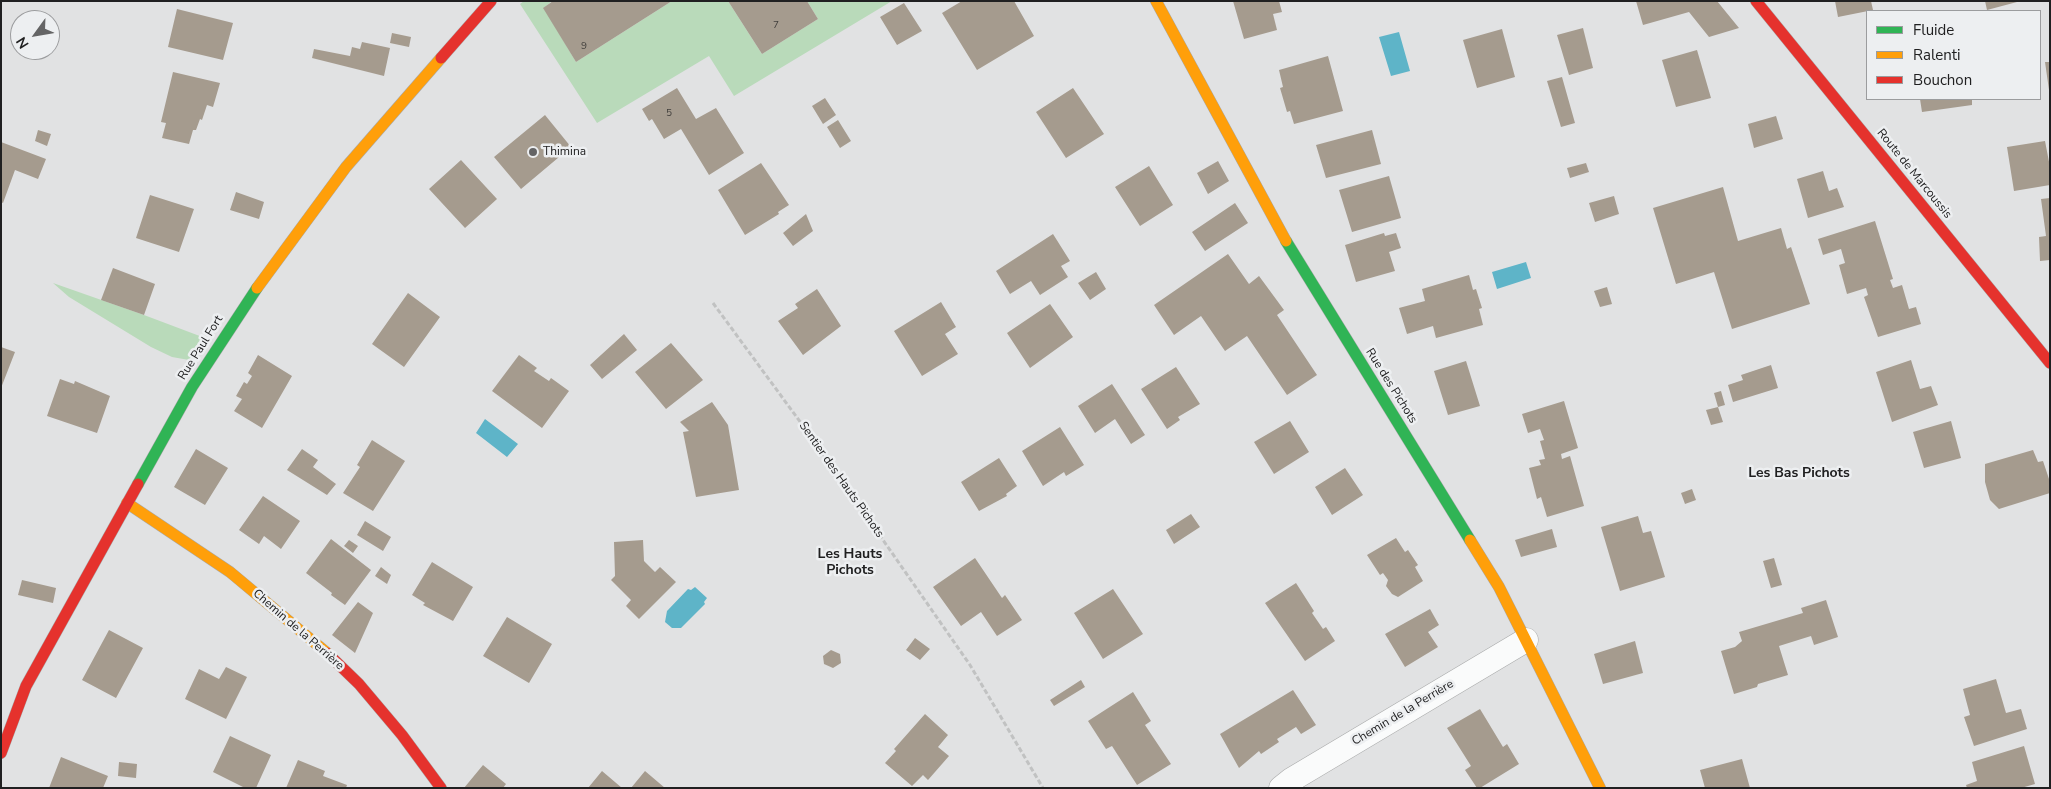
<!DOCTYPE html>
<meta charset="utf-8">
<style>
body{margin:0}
#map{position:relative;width:2051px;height:789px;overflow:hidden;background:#e1e2e3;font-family:"Nunito Sans",sans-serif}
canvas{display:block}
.frame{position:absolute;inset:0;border:2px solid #202021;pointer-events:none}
.legend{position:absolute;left:1866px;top:10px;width:175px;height:90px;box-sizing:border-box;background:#edeff1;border:1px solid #9b9c9e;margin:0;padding:6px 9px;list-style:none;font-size:15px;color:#202021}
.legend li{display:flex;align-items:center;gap:10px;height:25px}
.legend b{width:25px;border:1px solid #9b9c9e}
.north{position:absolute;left:10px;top:10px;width:50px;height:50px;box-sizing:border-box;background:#edeff1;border:1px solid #9b9c9e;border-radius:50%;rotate:238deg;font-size:14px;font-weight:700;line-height:20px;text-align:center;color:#202021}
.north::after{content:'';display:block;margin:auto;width:18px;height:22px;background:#646465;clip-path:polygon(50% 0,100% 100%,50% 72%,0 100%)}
</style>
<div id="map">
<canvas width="2051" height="789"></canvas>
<div class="frame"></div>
<ul class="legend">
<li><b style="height:6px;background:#30b455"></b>Fluide</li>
<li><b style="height:6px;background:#ff9f0a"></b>Ralenti</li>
<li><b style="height:6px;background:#e5322d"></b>Bouchon</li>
</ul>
<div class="north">N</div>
</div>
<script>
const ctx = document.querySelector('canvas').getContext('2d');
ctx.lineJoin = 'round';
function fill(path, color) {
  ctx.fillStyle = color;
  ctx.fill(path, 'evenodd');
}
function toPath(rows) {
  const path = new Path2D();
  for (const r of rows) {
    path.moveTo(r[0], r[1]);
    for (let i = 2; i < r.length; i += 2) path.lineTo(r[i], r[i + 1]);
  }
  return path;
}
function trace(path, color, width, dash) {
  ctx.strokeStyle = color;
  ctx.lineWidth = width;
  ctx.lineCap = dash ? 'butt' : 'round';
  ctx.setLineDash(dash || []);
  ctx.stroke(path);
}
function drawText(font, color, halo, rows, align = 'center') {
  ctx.font = font + ' "Nunito Sans",sans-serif';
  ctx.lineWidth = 5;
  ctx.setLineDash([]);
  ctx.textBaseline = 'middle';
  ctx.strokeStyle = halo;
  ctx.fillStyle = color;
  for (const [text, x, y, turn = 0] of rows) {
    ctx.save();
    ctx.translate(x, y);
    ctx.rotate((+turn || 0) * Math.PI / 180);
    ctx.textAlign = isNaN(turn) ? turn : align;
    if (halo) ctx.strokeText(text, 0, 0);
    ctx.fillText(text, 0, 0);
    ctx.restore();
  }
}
fill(toPath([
 [524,1,552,1,544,8,576,62,672,1,728,1,762,54,818,19,807,1,892,1,734,96,709,56,597,123,520,4],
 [53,283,144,315,205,338,189,360,172,357,151,347,69,297]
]), '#b9daba');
fill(toPath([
 [1399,32,1410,71,1391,76,1379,37],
 [1526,262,1531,278,1497,289,1492,272],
 [485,419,518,444,507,457,476,433],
 [695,587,707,598,704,602,705,604,681,628,672,628,665,622,667,611,688,589,691,590]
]), '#5eb4c8');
fill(toPath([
 [553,1,672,1,576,62,543,8],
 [728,1,807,1,818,19,762,54],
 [962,1,1014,1,1034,36,977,70,942,13],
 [1233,1,1279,1,1282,12,1273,14,1277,30,1244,39],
 [1636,1,1717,1,1739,28,1709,37,1689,12,1643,25],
 [1835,1,1871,1,1873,10,1838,17],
 [1985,1,2017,1,2017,2,1987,10],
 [904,3,922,31,897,45,880,17],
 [177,9,233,23,223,60,168,47],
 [1583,28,1593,68,1569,75,1557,35],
 [1502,29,1515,77,1477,88,1463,40],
 [392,33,411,37,409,47,390,43],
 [362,42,390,48,384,76,312,58,314,49,350,56,352,47,360,49],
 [1697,50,1711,98,1676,107,1662,60],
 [1328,56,1343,111,1294,124,1290,111,1287,112,1280,88,1283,87,1279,70],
 [2045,62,2050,62,2050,89,2049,90],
 [173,72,220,83,213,107,207,105,202,120,200,119,196,130,193,130,189,144,162,138,166,123,161,122],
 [1562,77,1575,123,1561,127,1547,81],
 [677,88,696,119,716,108,744,153,709,175,681,129,664,139,652,119,649,121,642,109],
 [1073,88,1104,134,1066,158,1036,112],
 [825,98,836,115,823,124,812,106],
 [1920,99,1972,99,1972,105,1922,112],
 [545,115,571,147,521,189,494,157],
 [1776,116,1783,139,1754,148,1748,124],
 [838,120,851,141,840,148,827,127],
 [38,130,51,134,47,146,35,141],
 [1372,130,1381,164,1326,178,1316,145],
 [2045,141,2050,167,2050,185,2014,191,2007,147],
 [1,142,46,159,38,179,15,170,3,203,1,202],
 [461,160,497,199,465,228,429,189],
 [1218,161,1229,181,1208,194,1197,173],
 [761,163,789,205,778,212,779,214,745,235,718,190],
 [1586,163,1589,172,1570,178,1567,168],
 [1149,166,1173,205,1140,226,1115,187],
 [1823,171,1829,191,1837,188,1844,207,1808,218,1797,179],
 [1389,176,1401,218,1352,232,1339,190],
 [1723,187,1738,241,1781,228,1787,249,1791,247,1810,304,1732,329,1714,272,1676,284,1653,208],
 [236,192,264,202,259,219,230,210],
 [150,195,194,209,179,252,136,238],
 [1614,196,1619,214,1595,222,1589,203],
 [2050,198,2050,260,2040,261,2039,237,2046,236,2041,199],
 [1235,203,1248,223,1205,251,1192,232],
 [806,214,813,231,793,246,783,233],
 [1875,221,1893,279,1890,280,1893,288,1902,285,1909,309,1916,307,1921,324,1878,337,1864,297,1868,295,1866,288,1847,294,1839,265,1845,263,1841,249,1823,255,1818,239],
 [1384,233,1385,236,1396,233,1401,248,1389,252,1395,271,1356,282,1345,245],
 [1053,234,1070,261,1061,266,1068,277,1040,295,1031,281,1010,294,996,271],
 [1228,254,1249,284,1259,276,1284,310,1277,315,1317,375,1287,395,1247,336,1225,351,1201,316,1174,335,1154,305],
 [113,268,155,284,144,315,101,300],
 [1096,272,1106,289,1090,300,1078,283],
 [1469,275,1473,290,1476,289,1482,308,1479,309,1483,325,1436,338,1433,326,1407,334,1399,308,1425,301,1422,289],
 [1607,287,1612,304,1600,307,1594,291],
 [817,289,841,326,803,355,778,321,798,308,795,304],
 [408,293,440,317,404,367,372,344],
 [941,302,956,327,945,334,958,354,922,376,894,331],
 [1050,304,1073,337,1030,368,1007,333],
 [624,334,637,350,602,379,590,365],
 [671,343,703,380,666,409,635,372],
 [1,347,15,352,1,388],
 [258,355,292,376,262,428,234,411,242,399,236,396,244,382,247,384,252,376,248,373],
 [519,355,537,368,534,371,549,381,551,378,569,391,542,428,492,391],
 [1911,360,1920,389,1931,386,1938,405,1892,422,1876,372],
 [1466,361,1480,406,1448,415,1434,371],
 [1771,365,1778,388,1733,402,1728,385,1743,380,1741,375],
 [1176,367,1200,404,1178,417,1180,420,1167,429,1141,389],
 [60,379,74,384,75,381,110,396,97,433,47,416],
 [1112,384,1145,435,1131,444,1115,419,1095,433,1078,406],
 [1721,391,1725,405,1718,407,1714,393],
 [1564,401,1578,448,1561,454,1562,459,1570,456,1584,506,1547,517,1541,497,1537,499,1529,468,1541,465,1539,460,1545,459,1540,441,1544,440,1540,429,1528,433,1522,414],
 [712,402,728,425,739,490,696,497,683,432,689,431,680,422],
 [1718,407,1723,422,1711,425,1706,410],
 [1290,421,1309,452,1274,474,1254,442],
 [1951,421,1961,458,1924,468,1913,432],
 [1060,427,1084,465,1066,476,1064,472,1043,486,1022,451],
 [372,440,405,461,373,511,343,493,360,467,357,465],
 [196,449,228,468,205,505,174,487],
 [302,449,318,460,313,467,336,484,327,495,287,470],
 [2033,450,2038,462,2043,461,2050,482,2050,493,1999,509,1990,500,1985,482,1985,464],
 [999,458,1017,486,1006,494,1007,496,979,511,961,482],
 [1345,468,1363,495,1332,515,1315,487],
 [1692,489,1696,500,1685,504,1681,493],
 [263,496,300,521,281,549,264,536,259,544,239,530],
 [1191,514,1200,527,1174,544,1166,530],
 [1638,516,1643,533,1651,531,1665,577,1620,591,1601,527],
 [365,521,391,537,383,551,357,535],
 [1552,529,1557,547,1521,557,1515,540],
 [1396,538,1405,552,1408,550,1418,565,1415,567,1423,581,1398,597,1392,594,1386,586,1388,580,1383,573,1380,575,1367,555],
 [331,539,371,570,345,605,331,595,332,593,306,573],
 [349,540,358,546,353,553,344,546],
 [643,540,644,561,655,572,660,567,676,582,639,619,626,606,631,600,611,580,615,576,614,542],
 [975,558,1002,598,1005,595,1022,620,997,636,981,612,961,626,933,587],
 [1774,558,1782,585,1771,588,1763,561],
 [432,562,473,587,453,621,423,605,425,603,412,595],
 [381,567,391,575,387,584,375,576],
 [22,580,56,588,53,603,18,595],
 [1296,583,1314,611,1312,613,1323,629,1326,627,1335,641,1305,661,1265,603],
 [1113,589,1143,634,1103,659,1074,613],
 [1826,600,1838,637,1814,645,1811,636,1779,646,1788,675,1758,684,1757,687,1734,694,1721,651,1735,647,1742,641,1739,632,1803,613,1801,608],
 [358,602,373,613,355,653,332,635],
 [1430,609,1439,625,1428,632,1438,647,1405,667,1385,634],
 [507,617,552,644,529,683,483,656],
 [109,630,143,648,116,698,82,680],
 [915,638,930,649,920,660,906,650],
 [1635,641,1643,673,1603,684,1594,654],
 [831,650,840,654,841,663,833,668,824,664,823,656],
 [226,667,247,677,226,719,185,699,199,669,219,679],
 [1996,679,2006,713,2021,709,2027,729,1974,746,1964,717,1970,715,1963,689],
 [1081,680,1085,687,1054,706,1050,700],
 [1293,690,1316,725,1301,734,1296,727,1277,739,1279,742,1261,754,1259,751,1239,768,1220,734],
 [1133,692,1151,721,1145,725,1171,764,1137,785,1112,746,1106,749,1088,721],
 [1480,709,1503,747,1507,744,1519,764,1480,788,1477,788,1465,770,1471,766,1447,728],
 [925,714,948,735,938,747,949,756,928,780,923,775,912,786,885,763,896,751,894,749],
 [230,736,271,755,256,788,245,788,213,772],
 [2024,746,2035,784,2021,788,1967,788,1966,785,1977,781,1972,762],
 [61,757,108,776,103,788,49,788],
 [1742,759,1750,788,1705,788,1700,770],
 [298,760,325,771,323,776,347,785,346,788,286,788],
 [119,762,137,764,136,778,118,776],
 [483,765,506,784,503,788,464,788],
 [602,771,622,788,588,788],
 [645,771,665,788,631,788]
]), '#a59b8e');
const street = toPath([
 [1281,788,1291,780,1526,640]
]);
const fast = toPath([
 [1286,241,1470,540],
 [138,484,192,387,257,288]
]);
const slow = toPath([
 [1156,1,1286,241],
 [257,288,346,167,441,58],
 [127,503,230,572,327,653],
 [1470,540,1499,587,1600,788]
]);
const jam = toPath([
 [1756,1,2050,363],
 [441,58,491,1],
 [327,653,359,684,402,735,441,788],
 [1,753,26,686,138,484]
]);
trace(street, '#a8a9a9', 25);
trace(fast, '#a8a9a9', 12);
trace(slow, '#a8a9a9', 12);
trace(jam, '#a8a9a9', 12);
trace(toPath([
 [713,303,812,438,970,665,1043,788]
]), '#c1c2c2', 3, [5, 2.5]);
trace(street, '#fafbfb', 24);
trace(fast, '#30b455', 11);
trace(slow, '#ff9f0a', 11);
trace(jam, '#e5322d', 11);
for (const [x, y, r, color] of [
 [533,152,5,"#646465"]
]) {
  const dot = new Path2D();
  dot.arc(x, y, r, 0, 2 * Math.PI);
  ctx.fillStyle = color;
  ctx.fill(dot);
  trace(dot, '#edeff1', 2);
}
drawText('10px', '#413f3c', null, [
 ["7",776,26],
 ["9",584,47],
 ["5",669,114]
]);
drawText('12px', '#202021', '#edeff1', [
 ["Thimina",543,152]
], 'left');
drawText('12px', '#202021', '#edeff1', [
 ["Route de Marcoussis",1914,174,51],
 ["Rue Paul Fort",201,348,-58],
 ["Rue des Pichots",1391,386,58],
 ["Sentier des Hauts Pichots",841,480,55],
 ["Chemin de la Perrière",298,630,41],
 ["Chemin de la Perrière",1403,713,-31]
]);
drawText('bold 14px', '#202021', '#edeff1', [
 ["Les Bas Pichots",1799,474],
 ["Les Hauts",850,555],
 ["Pichots",850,571]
]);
</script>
